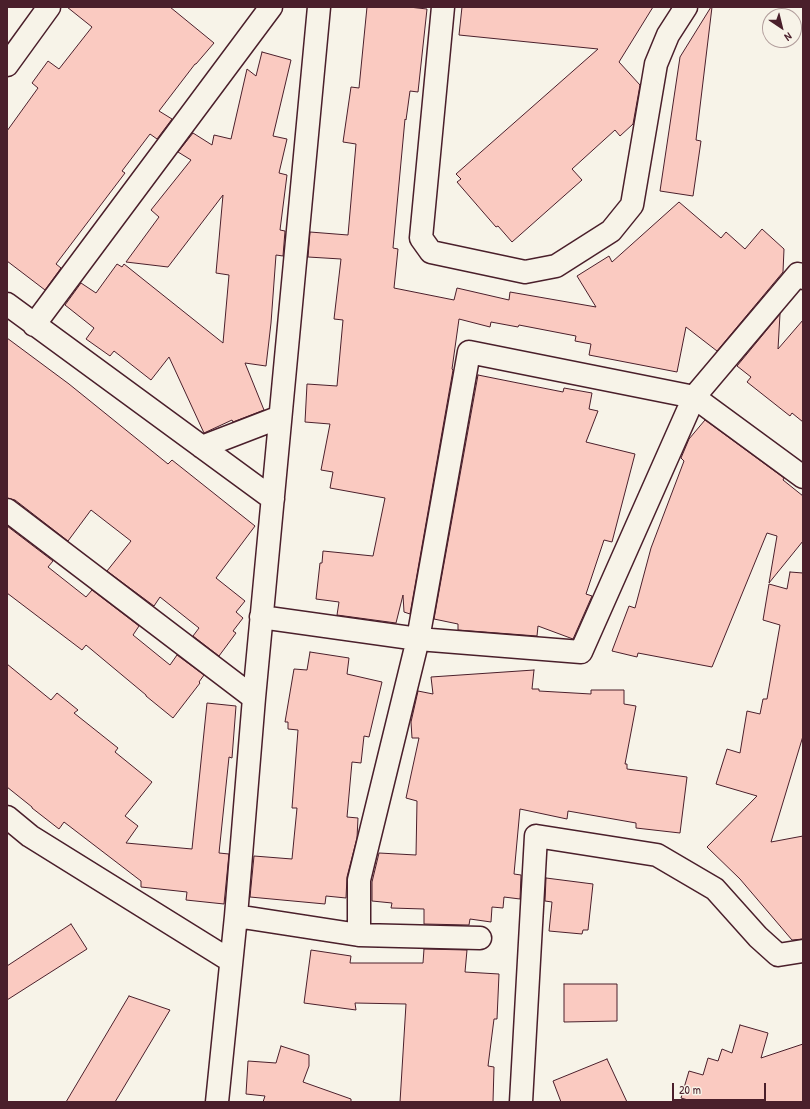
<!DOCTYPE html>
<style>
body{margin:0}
#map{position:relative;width:810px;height:1109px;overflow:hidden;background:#f7f3e8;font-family:"Patrick Hand",sans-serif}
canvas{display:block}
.frame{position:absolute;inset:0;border:8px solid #4a1f2b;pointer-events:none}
.north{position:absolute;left:762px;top:8px;width:40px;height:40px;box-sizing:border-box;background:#f7f3e8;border:1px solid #b29e9c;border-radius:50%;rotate:145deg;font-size:11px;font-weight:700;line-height:16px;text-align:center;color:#4a1f2b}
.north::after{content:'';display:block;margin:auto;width:14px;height:18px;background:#4a1f2b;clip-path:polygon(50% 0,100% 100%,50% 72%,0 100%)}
.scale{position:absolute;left:672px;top:1083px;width:94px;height:18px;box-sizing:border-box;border:2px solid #4a1f2b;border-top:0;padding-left:5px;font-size:12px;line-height:14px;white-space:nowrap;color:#4a1f2b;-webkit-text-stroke:3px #f7f3e8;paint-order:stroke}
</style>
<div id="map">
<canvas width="810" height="1109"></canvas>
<div class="frame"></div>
<div class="north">N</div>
<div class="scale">20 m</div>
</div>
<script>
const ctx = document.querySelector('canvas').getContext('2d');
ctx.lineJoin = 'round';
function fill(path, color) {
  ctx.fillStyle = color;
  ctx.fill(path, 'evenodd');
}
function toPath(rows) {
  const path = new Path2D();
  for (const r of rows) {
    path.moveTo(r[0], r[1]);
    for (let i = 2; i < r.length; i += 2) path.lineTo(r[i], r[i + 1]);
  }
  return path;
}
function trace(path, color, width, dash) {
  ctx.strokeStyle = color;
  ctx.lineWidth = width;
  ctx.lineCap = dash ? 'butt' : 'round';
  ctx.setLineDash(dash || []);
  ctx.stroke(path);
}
const building = toPath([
 [67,7,170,7,214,43,196,64,195,64,159,111,172,119,157,139,150,134,122,171,125,173,56,264,61,268,45,290,7,261,7,131,38,88,32,83,48,61,59,69,92,27,67,7],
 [367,7,409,7,427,9,418,92,410,91,406,120,405,119,393,248,398,249,394,288,454,300,457,288,509,300,510,292,596,307,577,276,609,256,612,262,679,202,721,238,726,232,745,249,762,229,784,249,783,272,717,351,686,327,677,372,589,355,591,344,575,341,576,336,519,325,518,327,491,322,490,327,459,319,452,369,453,370,410,614,404,612,403,595,396,623,337,615,339,602,316,599,320,563,322,563,323,551,373,556,385,498,330,488,333,472,321,470,330,424,305,422,307,384,337,386,343,320,334,319,341,259,308,257,310,232,348,235,356,144,343,142,351,87,359,88,367,7],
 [462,7,653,7,619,62,640,85,633,124,620,136,615,130,572,169,582,180,512,242,498,226,496,227,457,182,461,179,456,174,598,49,459,35,462,7],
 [711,7,712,7,696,140,701,141,693,196,660,191,680,57,711,7],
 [262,52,291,60,273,136,287,139,279,173,287,175,280,230,285,231,283,256,276,255,271,323,266,366,245,363,264,410,233,422,232,420,204,433,169,357,151,380,114,351,110,356,86,339,94,328,65,305,81,283,96,293,117,264,122,267,124,264,223,343,229,275,216,273,223,195,168,267,126,262,159,217,151,210,191,160,178,152,193,133,212,145,214,135,231,139,247,69,256,76,262,52],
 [780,314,778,349,803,320,803,422,792,413,790,416,747,382,751,377,737,366,780,314],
 [7,338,69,384,168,464,172,460,255,526,216,578,245,601,236,612,243,618,233,631,236,633,219,656,193,636,199,628,160,597,154,606,107,571,131,541,91,510,68,541,15,500,7,498,7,338],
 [478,375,563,392,564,388,592,393,589,409,598,411,586,442,635,454,612,542,604,540,586,594,592,596,573,639,538,626,537,636,458,630,458,624,434,619,478,375],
 [705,420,784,478,783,480,803,496,803,541,769,583,777,536,767,533,712,667,638,653,637,657,612,651,629,606,635,608,651,548,684,461,681,458,689,439,705,420],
 [7,526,53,561,48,567,86,597,92,590,139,626,133,635,170,665,177,655,204,675,199,682,200,683,173,718,146,696,146,695,86,645,82,650,7,593,7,526],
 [790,572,803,573,803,736,771,842,803,836,803,939,792,940,740,879,707,847,757,796,716,784,727,749,740,753,747,711,760,714,763,699,767,699,780,625,763,620,769,584,787,589,790,572],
 [310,652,349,658,347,674,382,682,369,737,364,736,361,763,352,762,347,817,358,818,357,838,347,877,346,898,326,896,325,904,250,897,254,856,292,859,297,808,292,808,298,730,288,729,288,722,285,722,294,669,307,670,310,652],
 [7,664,51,700,57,693,78,710,74,713,118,748,115,752,152,782,125,816,138,826,126,843,192,849,207,703,236,706,232,758,229,757,219,853,229,854,224,904,186,900,187,892,141,887,141,881,64,822,59,829,32,808,32,807,7,787,7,664],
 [534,670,532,689,539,689,539,691,591,694,591,690,624,690,624,704,636,706,625,764,627,764,627,769,687,777,680,833,636,828,636,823,568,811,567,819,520,809,514,874,521,875,520,899,504,897,503,908,492,907,491,922,470,919,469,925,424,924,424,909,391,908,392,903,372,901,372,882,379,853,416,855,417,801,406,798,419,738,412,738,411,722,418,691,433,694,431,677,534,670],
 [546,878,593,884,588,930,583,930,582,934,549,931,552,902,545,901,546,878],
 [71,924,87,949,7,1000,7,966,71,924],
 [424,949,467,950,465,972,499,974,497,1019,494,1019,488,1066,494,1067,493,1102,400,1102,406,1004,355,1003,356,1010,304,1003,311,950,351,956,350,963,423,963,424,949],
 [564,984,617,984,617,1021,564,1022,564,984],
 [129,996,170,1010,115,1102,66,1102,129,996],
 [740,1025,768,1033,761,1058,803,1044,803,1102,695,1102,681,1098,689,1071,703,1075,708,1058,718,1061,722,1049,732,1053,740,1025],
 [281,1046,309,1055,309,1066,303,1082,351,1099,351,1102,263,1102,265,1096,246,1094,248,1061,276,1063,281,1046],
 [607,1059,627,1102,561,1102,553,1081,607,1059]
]);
fill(building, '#facac1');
trace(building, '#4a1f2b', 1);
const minor = toPath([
 [443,7,421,238,431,252,525,272,556,266,611,231,632,205,656,64,668,35,686,7],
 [7,65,49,7],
 [7,304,273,499],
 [34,325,271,7],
 [202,447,280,417],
 [7,510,254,698],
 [261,617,418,639,581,652,694,397,803,477],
 [7,817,30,836,231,961],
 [236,916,359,935],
 [480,938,359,935,359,880,418,639,469,352,694,397,798,274,803,278],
 [217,1102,236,916,254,698,319,7],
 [521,1102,536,836,657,855,715,889,758,937,778,955,803,951]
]);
trace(minor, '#4a1f2b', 25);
trace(minor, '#f7f3e8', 22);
</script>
